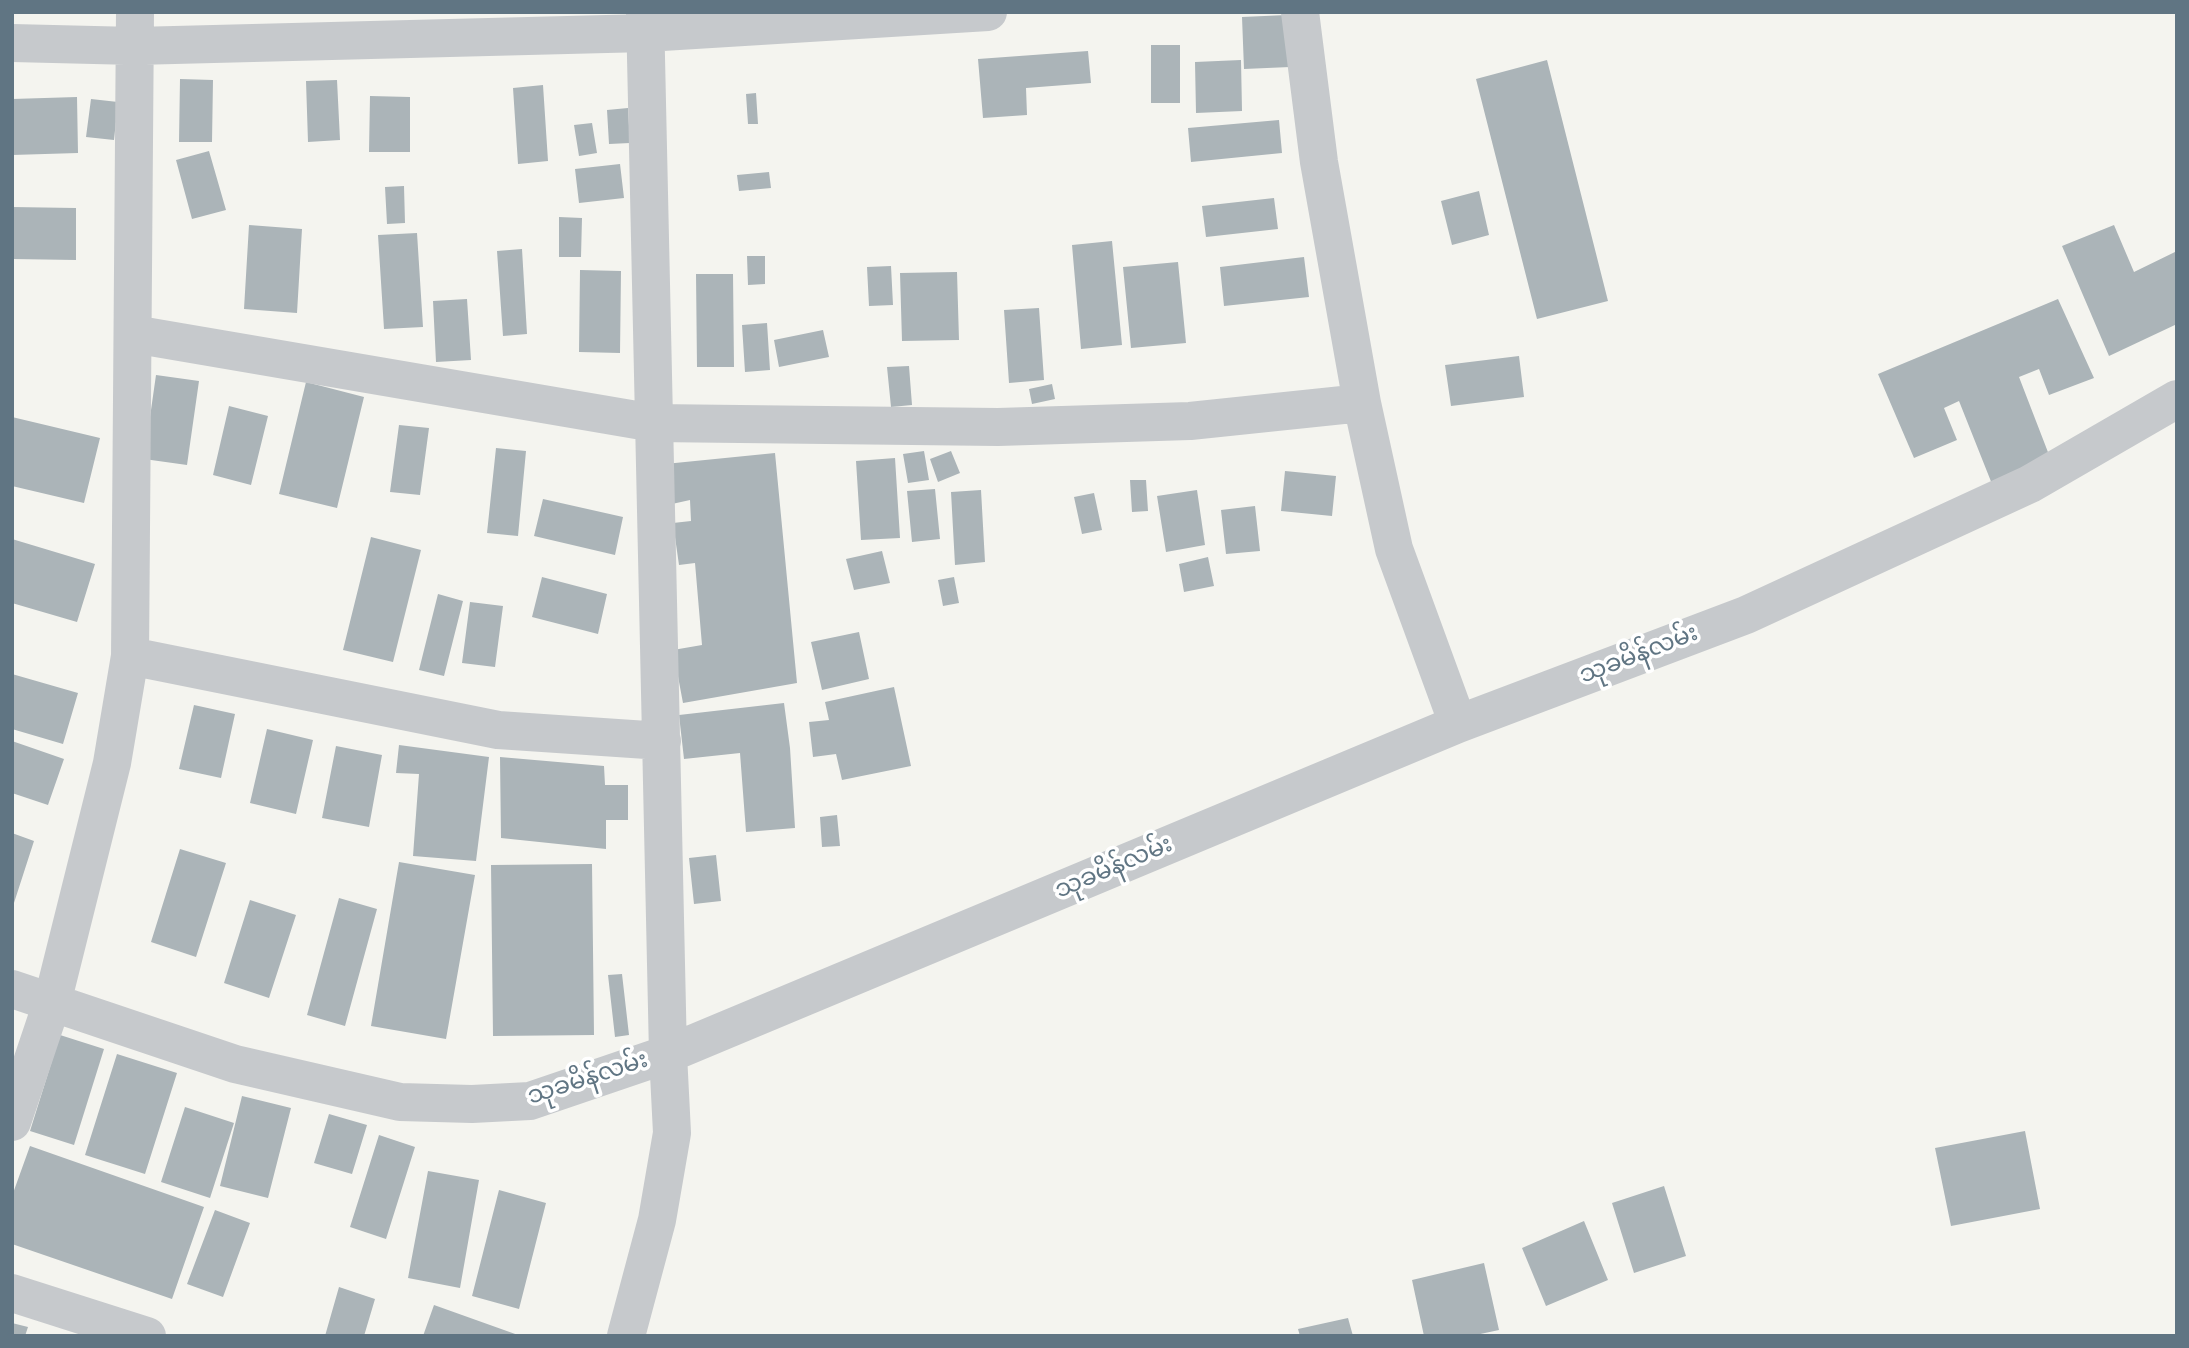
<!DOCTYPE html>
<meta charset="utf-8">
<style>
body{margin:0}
#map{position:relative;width:2189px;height:1348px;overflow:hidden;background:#f4f4ef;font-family:"Sofia Sans Condensed",sans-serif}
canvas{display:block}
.frame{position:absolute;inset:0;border:14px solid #607583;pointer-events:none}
</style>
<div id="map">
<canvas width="2189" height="1348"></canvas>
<div class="frame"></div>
</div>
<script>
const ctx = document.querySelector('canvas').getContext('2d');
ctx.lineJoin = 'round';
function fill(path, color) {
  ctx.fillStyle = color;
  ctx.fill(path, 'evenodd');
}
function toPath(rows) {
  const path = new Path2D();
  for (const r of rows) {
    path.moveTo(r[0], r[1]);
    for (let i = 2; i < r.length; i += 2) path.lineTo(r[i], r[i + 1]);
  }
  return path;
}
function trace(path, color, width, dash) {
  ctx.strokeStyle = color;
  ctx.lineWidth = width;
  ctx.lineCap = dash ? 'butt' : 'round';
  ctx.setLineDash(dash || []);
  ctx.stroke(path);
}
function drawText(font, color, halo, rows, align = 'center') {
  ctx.font = font + ' "Sofia Sans Condensed","Noto Sans Myanmar",sans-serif';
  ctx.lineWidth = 7;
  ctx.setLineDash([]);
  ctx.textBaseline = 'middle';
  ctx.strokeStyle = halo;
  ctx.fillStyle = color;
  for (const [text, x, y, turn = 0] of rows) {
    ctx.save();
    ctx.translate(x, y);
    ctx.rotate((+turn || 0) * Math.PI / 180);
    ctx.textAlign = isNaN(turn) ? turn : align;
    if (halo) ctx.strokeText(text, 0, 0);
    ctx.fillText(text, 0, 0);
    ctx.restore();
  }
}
fill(toPath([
 [1287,15,1290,67,1244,69,1242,17],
 [1151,45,1180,45,1180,103,1151,103],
 [1088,51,1091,83,1026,88,1027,115,983,118,978,59],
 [1241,60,1242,111,1196,113,1195,62],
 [1547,60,1608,301,1537,319,1476,79],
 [180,79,213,80,212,142,179,142],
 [337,80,340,140,308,142,306,81],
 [543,85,548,161,518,164,513,88],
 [756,93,758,124,748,124,746,94],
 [370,96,410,97,410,152,369,152],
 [77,97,78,153,12,155,12,99],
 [91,99,118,102,114,140,86,137],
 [628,108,630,143,609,144,607,110],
 [1279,120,1282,153,1191,162,1188,128],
 [592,123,597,153,579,156,574,125],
 [209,151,226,210,192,219,176,160],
 [620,164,624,198,579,203,575,169],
 [769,172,771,188,739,191,737,175],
 [404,186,405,223,387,224,385,187],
 [1479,191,1489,235,1452,245,1441,201],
 [1274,198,1278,229,1206,237,1202,206],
 [12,207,76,208,76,260,12,259],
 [559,217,582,218,581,257,559,257],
 [249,225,302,229,297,313,244,309],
 [2114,225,2134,272,2177,251,2177,324,2109,356,2062,246],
 [417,233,423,327,384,329,378,235],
 [1112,241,1122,345,1081,349,1072,245],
 [522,249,527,334,503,336,497,251],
 [747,256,765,256,765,284,748,285],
 [1304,257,1309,297,1224,306,1220,267],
 [1178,262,1186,343,1131,348,1123,267],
 [891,266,893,305,869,306,867,267],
 [580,270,621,271,620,353,579,352],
 [957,272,959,340,902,341,900,273],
 [696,274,733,274,734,367,697,367],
 [467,299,471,360,436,362,433,301],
 [2058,299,2094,378,2049,395,2039,369,2019,377,2051,460,1992,484,1959,401,1944,408,1957,440,1914,458,1878,374],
 [1039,308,1044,380,1009,383,1004,310],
 [767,323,770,370,745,372,742,325],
 [823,330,829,357,779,367,774,340],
 [1519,356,1524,397,1451,406,1445,365],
 [909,366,912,405,891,407,887,367],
 [156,375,199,381,187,465,144,459],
 [306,382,364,397,337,508,279,494],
 [1052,384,1055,399,1032,404,1029,389],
 [229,406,268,416,251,485,213,475],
 [12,417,100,438,84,503,12,486],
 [399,425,429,428,420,495,390,492],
 [496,448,526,451,518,536,487,533],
 [924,451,929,480,908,483,903,454],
 [951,451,960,473,938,482,930,459],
 [775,453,797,683,683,703,673,650,702,645,695,563,679,565,673,523,691,521,690,500,672,504,665,464],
 [895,458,900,538,861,540,856,461],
 [1285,471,1336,476,1332,516,1281,511],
 [1130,480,1146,480,1148,511,1132,512],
 [935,489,940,539,912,542,907,491],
 [981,490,985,562,955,565,951,492],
 [1197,490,1205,545,1166,552,1157,496],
 [1094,493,1102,530,1082,534,1074,497],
 [543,499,623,517,615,555,534,536],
 [1255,506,1260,551,1226,554,1221,510],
 [371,537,421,550,393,662,343,650],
 [12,539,95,564,77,622,12,603],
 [882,551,890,583,854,590,846,559],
 [1208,557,1214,586,1184,592,1179,564],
 [542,577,607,594,598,634,532,617],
 [954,577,959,603,943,606,938,580],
 [438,594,463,601,444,676,419,670],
 [470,602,503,606,495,667,462,663],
 [859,632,869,679,822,690,811,642],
 [12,674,78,693,63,744,12,729],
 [894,687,911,766,842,780,836,754,813,757,809,722,829,720,825,702],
 [784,703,790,748,795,828,746,832,740,753,684,759,679,715],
 [194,705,235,714,221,778,179,769],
 [267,729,313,740,296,814,250,803],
 [12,741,64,759,48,805,12,793],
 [399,745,489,757,476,861,413,856,419,774,396,773],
 [336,746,382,755,369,827,322,818],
 [500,757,604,766,605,785,628,785,628,820,606,820,606,849,501,838],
 [837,815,840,846,822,847,820,817],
 [12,833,34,841,13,906,12,906],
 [180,849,226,863,196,957,151,942],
 [716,855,721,901,694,904,689,858],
 [399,862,475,875,446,1039,371,1026],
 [592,864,594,1035,493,1036,491,865],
 [339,898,377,909,345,1026,307,1015],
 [250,900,296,915,269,998,224,983],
 [622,974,629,1035,615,1037,608,975],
 [60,1035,104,1049,74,1145,30,1131],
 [117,1054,177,1073,145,1174,85,1155],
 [242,1096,291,1108,268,1198,220,1186],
 [185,1107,234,1123,210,1198,161,1182],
 [329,1114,367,1125,352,1174,314,1163],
 [2025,1131,2040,1209,1951,1226,1935,1148],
 [379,1135,415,1147,386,1239,350,1227],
 [30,1146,204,1207,172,1299,12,1244,12,1196],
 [428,1171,479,1180,460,1288,408,1278],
 [1664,1186,1686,1256,1634,1273,1612,1203],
 [499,1190,546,1203,519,1309,472,1296],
 [215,1210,250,1223,223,1297,187,1284],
 [1584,1221,1608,1280,1546,1306,1522,1248],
 [1484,1263,1499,1330,1471,1336,1424,1336,1412,1280],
 [339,1287,375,1299,364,1336,325,1336],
 [434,1305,518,1335,518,1336,423,1336],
 [1348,1318,1353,1336,1300,1336,1298,1329],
 [12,1323,28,1327,25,1336,12,1336]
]), '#abb4b8');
trace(toPath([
 [1300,12,1319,162,1362,403,1394,549,1458,724],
 [12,43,135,46,646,33,988,12],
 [133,334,654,423,998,427,1190,421,1362,403],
 [130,656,498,730,662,741],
 [12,989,235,1064,400,1102,472,1104,530,1101,668,1054,1458,724,1746,615,2030,484,2177,399],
 [12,1122,52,1003,112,763,130,656,135,12],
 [12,1293,147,1336],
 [626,1336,657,1220,672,1133,668,1054,645,12]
]), '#c6c9cc', 38);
drawText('24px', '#607583', '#fff', [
 ["သုခမိန်လမ်း",1639,655,-21],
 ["သုခမိန်လမ်း",1114,868,-23],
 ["သုခမိန်လမ်း",588,1079,-18]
]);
</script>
